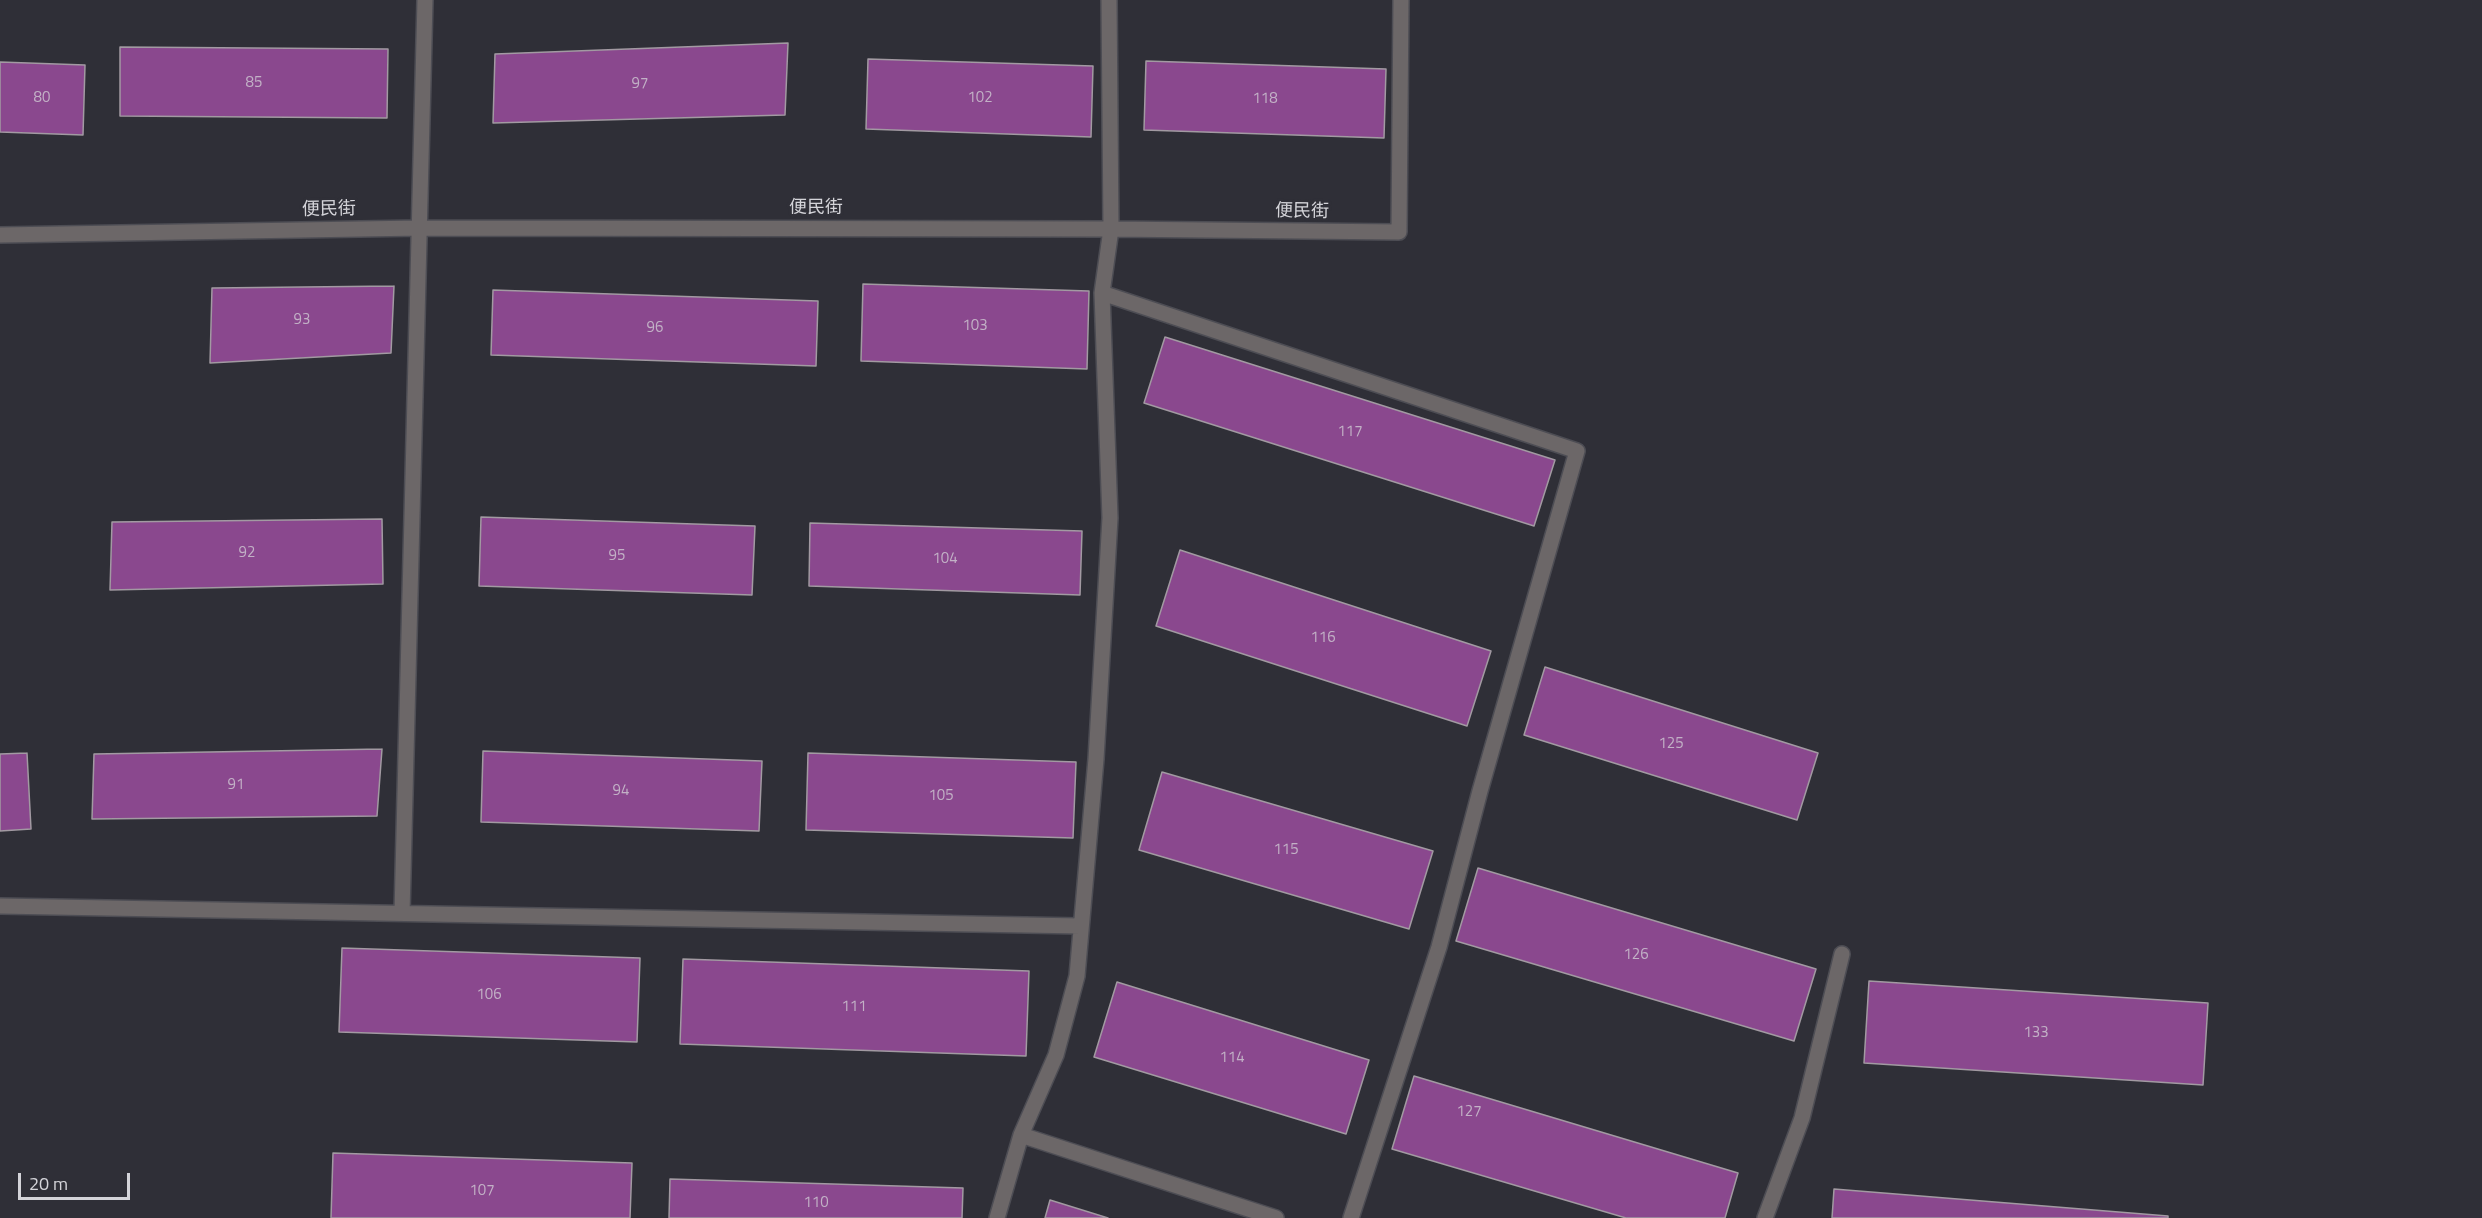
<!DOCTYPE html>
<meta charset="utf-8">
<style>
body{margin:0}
#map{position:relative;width:2482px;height:1218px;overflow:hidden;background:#2f2f37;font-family:"Titillium Web",sans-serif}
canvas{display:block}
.scale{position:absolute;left:18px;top:1173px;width:112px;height:27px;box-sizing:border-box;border:3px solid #d4d4d9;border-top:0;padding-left:8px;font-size:18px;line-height:21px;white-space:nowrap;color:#d4d4d9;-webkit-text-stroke:4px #2f2f37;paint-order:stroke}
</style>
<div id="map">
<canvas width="2482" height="1218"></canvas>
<div class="scale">20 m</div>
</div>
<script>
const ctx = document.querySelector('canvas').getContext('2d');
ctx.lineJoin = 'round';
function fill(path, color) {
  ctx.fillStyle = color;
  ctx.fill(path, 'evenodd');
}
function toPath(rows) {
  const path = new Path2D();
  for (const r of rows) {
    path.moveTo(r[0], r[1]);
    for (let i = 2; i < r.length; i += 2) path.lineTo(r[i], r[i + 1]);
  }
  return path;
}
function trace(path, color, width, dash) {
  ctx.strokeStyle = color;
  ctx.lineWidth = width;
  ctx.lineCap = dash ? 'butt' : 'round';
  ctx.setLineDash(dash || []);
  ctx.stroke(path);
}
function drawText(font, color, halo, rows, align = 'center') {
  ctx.font = font + ' "Titillium Web","Noto Sans SC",sans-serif';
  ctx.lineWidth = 6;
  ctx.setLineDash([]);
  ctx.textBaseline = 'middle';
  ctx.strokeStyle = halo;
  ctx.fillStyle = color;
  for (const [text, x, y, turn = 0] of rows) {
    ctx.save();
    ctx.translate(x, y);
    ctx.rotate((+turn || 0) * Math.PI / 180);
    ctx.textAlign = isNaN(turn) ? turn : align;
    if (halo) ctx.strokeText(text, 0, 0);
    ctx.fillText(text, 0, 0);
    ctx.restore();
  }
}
const building = toPath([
 [788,43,785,115,493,123,495,54,788,43],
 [120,47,388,49,387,118,120,116,120,47],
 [868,59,1093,66,1091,137,866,129,868,59],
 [1146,61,1386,69,1384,138,1144,130,1146,61],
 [0,62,85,65,83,135,0,132,0,62],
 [863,284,1089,291,1087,369,861,361,863,284],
 [394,286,391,353,210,363,212,288,394,286],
 [493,290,818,301,816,366,491,355,493,290],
 [1165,337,1555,460,1534,526,1144,403,1165,337],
 [481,517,755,526,752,595,479,586,481,517],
 [382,519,383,584,110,590,112,522,382,519],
 [810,523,1082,531,1080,595,809,586,810,523],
 [1180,550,1491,651,1467,726,1156,626,1180,550],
 [1545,667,1818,753,1797,820,1524,735,1545,667],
 [382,749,377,816,92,819,94,754,382,749],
 [483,751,762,761,759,831,481,822,483,751],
 [27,753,31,829,0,831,0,754,27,753],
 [808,753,1076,762,1073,838,806,830,808,753],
 [1162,772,1433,851,1409,929,1139,850,1162,772],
 [1478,868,1816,969,1794,1041,1456,941,1478,868],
 [342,948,640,958,637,1042,339,1032,342,948],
 [683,959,1029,971,1026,1056,680,1044,683,959],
 [1869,981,2208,1003,2203,1085,1864,1063,1869,981],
 [1117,982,1369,1060,1346,1134,1094,1057,1117,982],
 [1414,1076,1738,1173,1725,1218,1626,1218,1392,1149,1414,1076],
 [333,1153,632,1163,630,1218,331,1218,333,1153],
 [670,1179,963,1188,962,1218,669,1218,670,1179],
 [1834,1189,2168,1216,2168,1218,1832,1218,1834,1189],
 [1050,1200,1108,1218,1045,1218,1050,1200]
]);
fill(building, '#8a488e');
trace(building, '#a29aa2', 1.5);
const minor = toPath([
 [0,235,420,228,1111,229,1399,232,1401,0],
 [1102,293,1577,451,1480,791,1439,947,1351,1218],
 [0,906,1080,926],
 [402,913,425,0],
 [1021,1135,1276,1218],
 [997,1218,1021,1135,1056,1055,1077,976,1096,759,1110,518,1102,293,1111,229,1109,0],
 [1765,1218,1802,1118,1842,954]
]);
trace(minor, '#4d4d54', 18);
trace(minor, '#6c6768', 15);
drawText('15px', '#c2b1c6', null, [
 ["85",254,83],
 ["97",640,84],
 ["80",42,98],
 ["102",980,98],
 ["118",1265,99],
 ["93",302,320],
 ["103",975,326],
 ["96",655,328],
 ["117",1350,432],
 ["92",247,553],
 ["95",617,556],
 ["104",945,559],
 ["116",1323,638],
 ["125",1671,744],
 ["91",236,785],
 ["94",621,791],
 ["105",941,796],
 ["115",1286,850],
 ["126",1636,955],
 ["106",489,995],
 ["111",854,1007],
 ["133",2036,1033],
 ["114",1232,1058],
 ["127",1469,1112],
 ["107",482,1191],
 ["110",816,1203]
]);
drawText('18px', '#d4d4d9', '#2f2f37', [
 ["便民街",816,209],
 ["便民街",329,210,-1],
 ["便民街",1302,212,1]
]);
</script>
